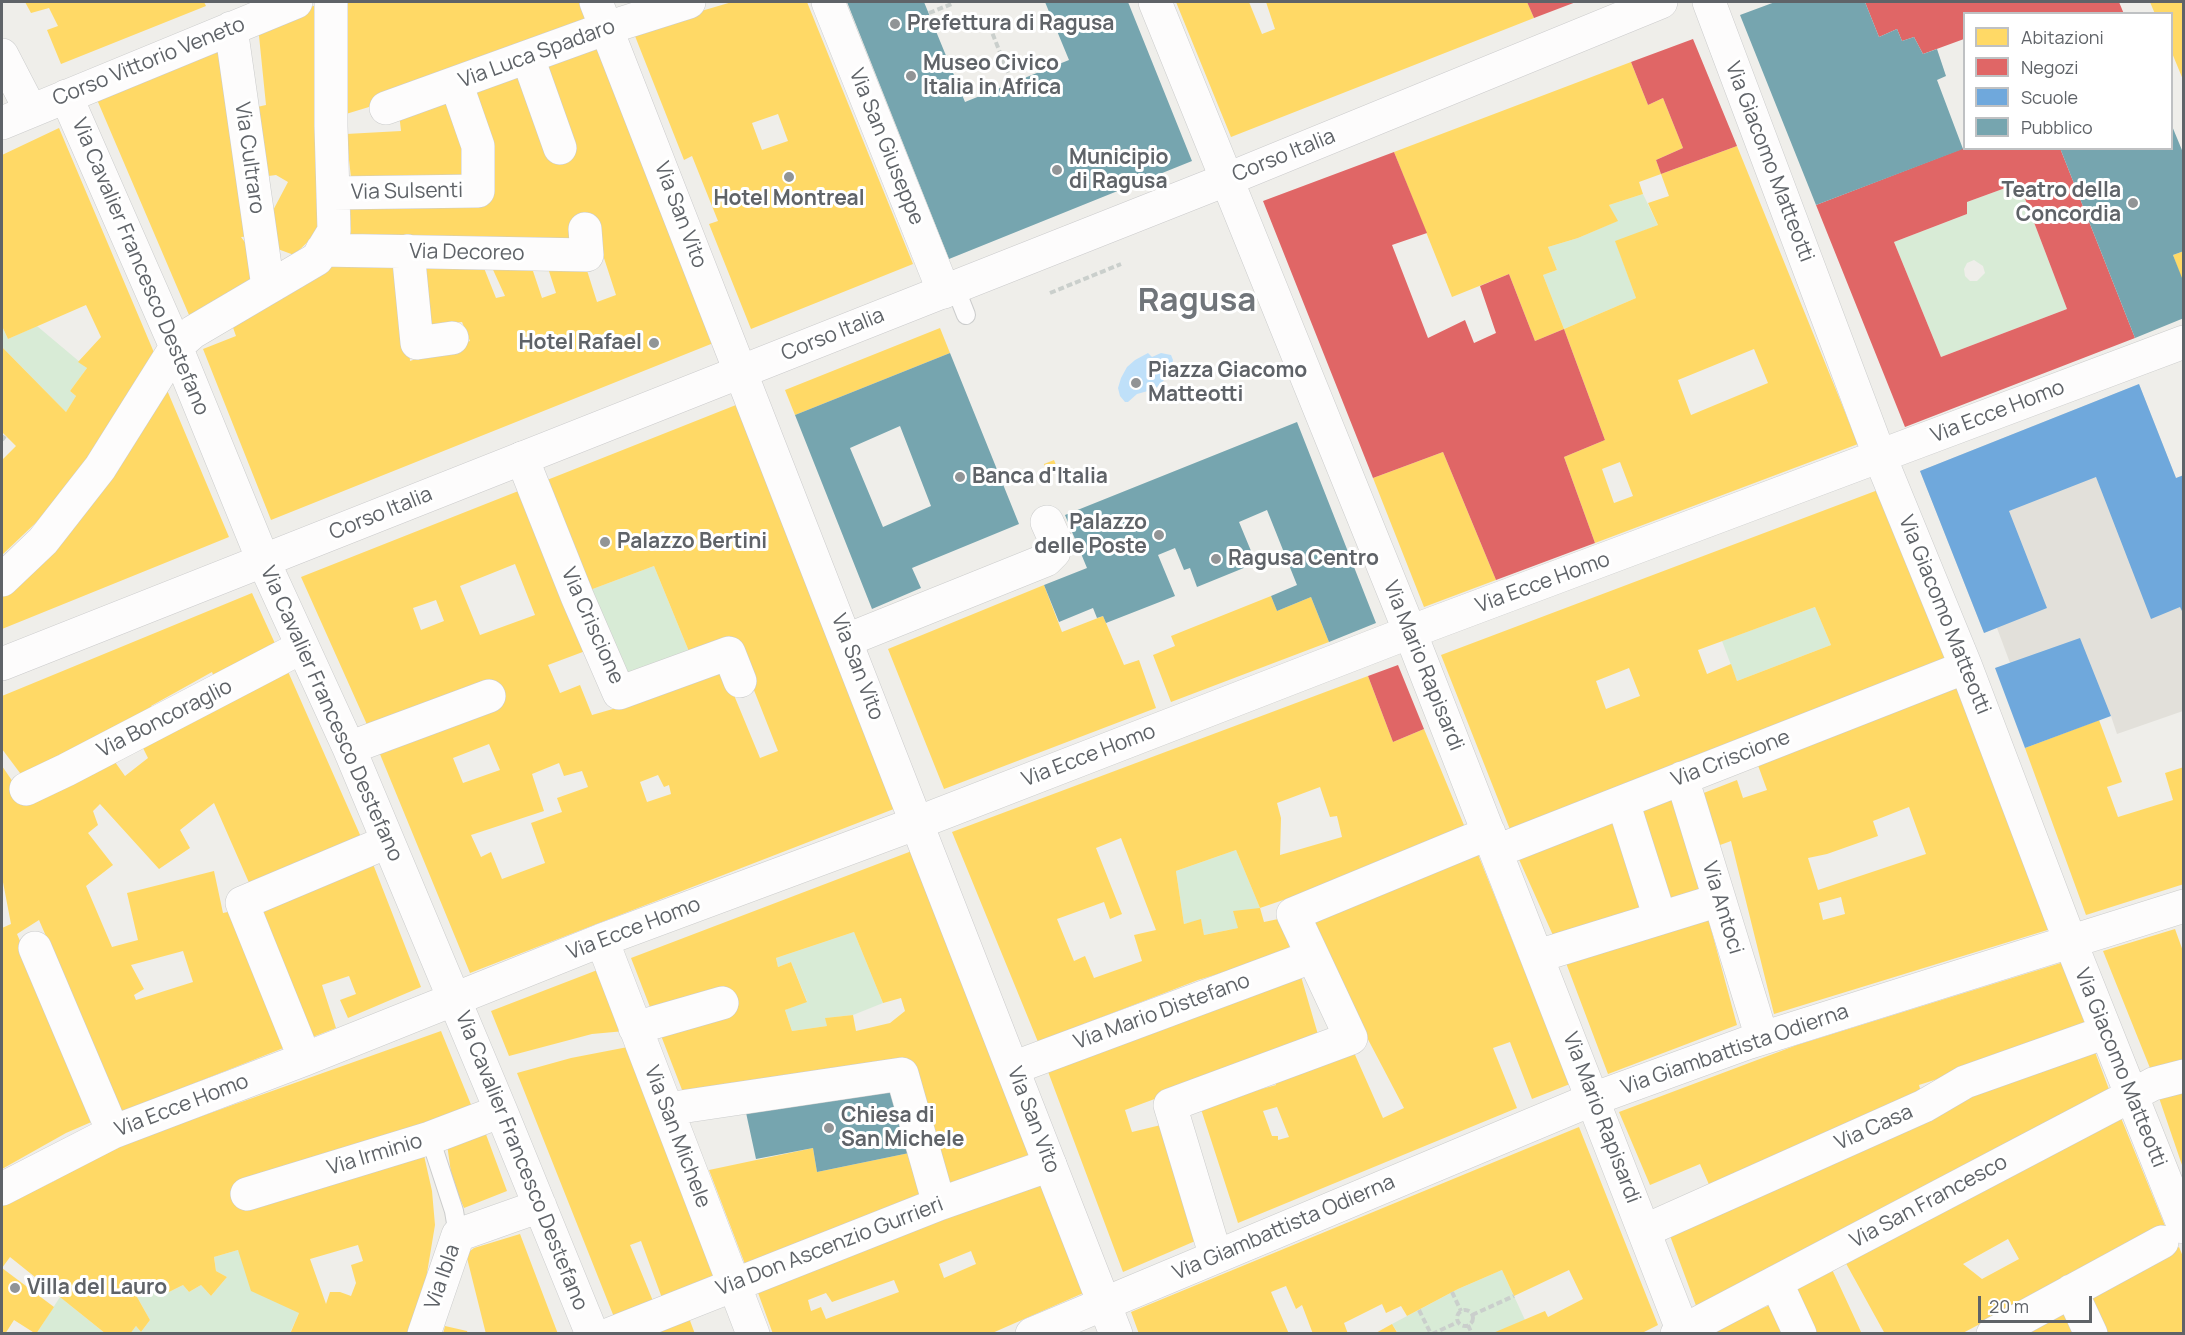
<!DOCTYPE html>
<style>
body{margin:0}
#map{position:relative;width:2185px;height:1335px;overflow:hidden;background:#efeeea;font-family:Manrope,sans-serif}
canvas{display:block}
.frame{position:absolute;inset:0;border:3px solid #5f6368;pointer-events:none}
.legend{position:absolute;left:1963px;top:12px;width:210px;height:138px;box-sizing:border-box;background:#fff;border:2px solid #bfc1c3;margin:0;padding:8px 10px;list-style:none;font-size:18px;color:#5f6368}
.legend li{display:flex;align-items:center;gap:12px;height:30px}
.legend b{width:30px;border:2px solid #bfc1c3}
.scale{position:absolute;left:1978px;top:1296px;width:114px;height:27px;box-sizing:border-box;border:3px solid #5f6368;border-top:0;padding-left:8px;font-size:18px;line-height:21px;white-space:nowrap;color:#5f6368;-webkit-text-stroke:4px #fff;paint-order:stroke}
</style>
<div id="map">
<canvas width="2185" height="1335"></canvas>
<div class="frame"></div>
<ul class="legend">
<li><b style="height:16px;background:#ffd966"></b>Abitazioni</li>
<li><b style="height:16px;background:#e06666"></b>Negozi</li>
<li><b style="height:16px;background:#6fa8dc"></b>Scuole</li>
<li><b style="height:16px;background:#76a5af"></b>Pubblico</li>
</ul>
<div class="scale">20 m</div>
</div>
<script>
const ctx = document.querySelector('canvas').getContext('2d');
ctx.lineJoin = 'round';
function fill(path, color) {
  ctx.fillStyle = color;
  ctx.fill(path, 'evenodd');
}
function toPath(rows) {
  const path = new Path2D();
  for (const r of rows) {
    if (r.length === 3) {
      path.moveTo(r[0] + r[2], r[1]);
      path.arc(r[0], r[1], r[2], 0, 2 * Math.PI);
      continue;
    }
    path.moveTo(r[0], r[1]);
    for (let i = 2; i < r.length; i += 2) path.lineTo(r[i], r[i + 1]);
  }
  return path;
}
function trace(path, color, width, dash) {
  ctx.strokeStyle = color;
  ctx.lineWidth = width;
  ctx.lineCap = dash ? 'butt' : 'round';
  ctx.setLineDash(dash || []);
  ctx.stroke(path);
}
function drawText(font, color, halo, rows, align = 'center') {
  ctx.font = font + ' Manrope,sans-serif';
  ctx.lineWidth = 6;
  ctx.setLineDash([]);
  ctx.textBaseline = 'middle';
  ctx.strokeStyle = halo;
  ctx.fillStyle = color;
  for (const [text, x, y, turn = 0] of rows) {
    ctx.save();
    ctx.translate(x, y);
    ctx.rotate((+turn || 0) * Math.PI / 180);
    ctx.textAlign = isNaN(turn) ? turn : align;
    if (halo) ctx.strokeText(text, 0, 0);
    ctx.fillText(text, 0, 0);
    ctx.restore();
  }
}
fill(toPath([
 [2139,384,2176,478,2183,475,2183,711,2117,734,2111,716,2010,663,1997,628,1984,633,1920,471]
]), '#e2e0da');
fill(toPath([
 [2019,183,2067,309,1941,357,1894,242,1967,214,1967,202],
 [1974,260,1983,266,1985,273,1977,281,1970,281,1965,276,1964,269,1967,263],
 [1643,194,1658,225,1616,242,1636,298,1564,329,1543,275,1557,270,1548,247,1578,238,1617,221,1609,205],
 [2,326,8,339,37,326,87,368,70,391,76,396,66,412,2,347],
 [654,566,690,654,618,681,582,593],
 [1815,607,1831,645,1737,681,1722,641],
 [1236,850,1260,908,1238,928,1204,935,1201,920,1184,924,1176,871],
 [854,932,883,1003,853,1015,826,1018,827,1026,792,1031,785,1010,807,1001,791,962,778,967,776,958],
 [238,1250,299,1313,290,1333,130,1334,136,1326,141,1332,150,1320,137,1297,159,1280,169,1292,183,1285,189,1292,201,1285,211,1296,227,1277,216,1271,214,1257],
 [1502,1270,1525,1320,1493,1334,1398,1333,1392,1324,1458,1289],
 [60,1297,106,1334,36,1334]
]), '#d8ebd6');
fill(toPath([
 [1148,353,1152,357,1161,353,1171,355,1173,360,1170,374,1155,389,1137,394,1128,402,1125,402,1120,396,1118,388,1121,378,1127,367,1135,360]
]), '#bfe0f9');
fill(toPath([
 [25,2,204,2,206,6,61,64,47,30,58,26,49,8,31,13],
 [339,2,584,2,593,25,405,96,346,114],
 [732,2,807,2,913,264,751,329,709,224,718,221,692,156,684,160,633,31],
 [778,114,788,141,762,150,752,123],
 [1176,2,1249,2,1262,34,1275,29,1266,2,1527,2,1534,18,1231,137],
 [2150,2,2184,2,2184,82,2172,53,2172,14,2155,14],
 [316,5,324,207,317,233,294,255,275,248,269,218,288,182,276,175,261,177,248,109,266,105,258,26],
 [221,41,255,236,241,237,250,249,257,288,192,322,95,95],
 [602,44,716,342,271,520,203,349,236,336,231,322,325,266,404,262,410,361,470,341,462,322,422,327,417,263,482,263,496,298,505,296,489,261,531,265,542,298,556,293,546,262,585,264,597,302,616,295,590,215,575,248,351,244,350,201,487,204,469,89],
 [1631,62,1648,105,1663,98,1683,148,1656,160,1661,174,1737,146,1858,444,1595,543,1564,457,1605,440,1564,329,1535,341,1509,274,1452,297,1394,152],
 [1661,174,1669,196,1648,203,1658,225,1615,241,1636,298,1564,329,1543,275,1557,270,1548,247,1578,238,1618,221,1609,205,1643,194,1639,182],
 [1754,349,1768,383,1691,415,1678,380],
 [1620,462,1633,496,1614,503,1602,469],
 [452,101,470,178,352,186,346,134,401,131,399,113],
 [59,128,158,362,67,493,2,555,2,460,16,446,2,432,2,347,66,412,76,396,70,391,87,368,78,362,101,337,86,305,8,339,2,326,2,155],
 [2184,251,2184,283,2183,283,2173,255],
 [940,328,950,353,795,415,785,390],
 [167,390,229,537,2,629,2,590],
 [741,403,899,807,470,973,377,747,301,577,526,488,588,650,548,665,560,693,580,685,592,715,644,700,724,671,760,758,778,751,733,637,690,654,654,566,582,593,537,484],
 [664,531,667,538,650,545,647,537],
 [515,564,535,615,480,635,460,586],
 [436,600,444,621,421,630,413,608],
 [489,744,500,770,463,783,453,758],
 [559,763,564,776,582,771,588,787,557,798,562,812,531,823,545,863,502,879,491,852,481,857,471,835,544,811,532,774],
 [658,775,664,787,669,785,671,794,647,802,640,782],
 [1443,452,1496,580,1424,607,1373,478],
 [1054,460,1058,470,1048,475,1044,464],
 [1878,490,1947,660,1511,832,1441,655],
 [1815,607,1831,645,1737,681,1731,664,1707,674,1698,650],
 [1629,668,1640,696,1606,709,1596,681],
 [1044,585,1062,632,1103,616,1124,665,1139,660,1156,708,944,789,888,649],
 [252,593,278,650,217,684,212,672,151,706,156,719,110,755,125,776,148,758,139,740,286,667,361,837,250,885,214,803,180,830,190,848,159,869,100,804,93,811,98,825,88,833,113,865,86,886,112,947,138,940,127,893,214,871,223,913,237,910,291,1045,122,1112,39,920,17,934,96,1120,66,1133,2,1169,2,928,11,924,2,877,2,766,24,798,35,793,2,749,2,696],
 [183,951,193,982,136,1000,134,995,144,989,131,965],
 [1271,596,1277,611,1311,597,1329,642,1171,702,1153,655,1175,646,1171,636],
 [1368,676,1393,742,1424,729,1466,830,1408,857,1260,908,1236,850,1176,871,1184,924,1201,919,1204,935,1238,928,1233,911,1260,908,1264,922,1283,918,1291,952,1198,980,1038,1042,952,832],
 [1320,787,1330,817,1337,816,1342,837,1280,855,1281,818,1277,803],
 [1121,838,1156,930,1134,935,1142,961,1094,978,1085,956,1074,961,1057,919,1104,902,1110,919,1122,914,1096,848],
 [1957,683,2054,928,1774,1014,1731,841,1712,848,1696,796,1737,780,1743,798,1767,790,1756,760],
 [1909,807,1926,854,1818,890,1808,858,1827,854,1878,836,1873,821],
 [1841,897,1845,914,1823,920,1819,903],
 [2099,720,2122,782,2107,787,2118,817,2173,800,2165,773,2184,767,2184,884,2086,915,2025,748],
 [1678,792,1708,892,1664,906,1632,811],
 [1619,816,1650,909,1556,942,1517,855],
 [917,849,1035,1155,938,1191,907,1067,684,1095,631,958],
 [854,932,883,1003,901,998,905,1011,890,1023,856,1031,853,1015,825,1018,827,1026,792,1031,785,1010,807,1002,791,962,778,967,776,958],
 [1477,852,1570,1084,1532,1099,1510,1042,1493,1048,1517,1108,1238,1223,1200,1106,1276,1085,1271,1073,1352,1048,1383,1118,1404,1108,1307,923],
 [1277,1107,1289,1137,1278,1140,1278,1136,1272,1136,1263,1111],
 [373,864,421,987,348,1018,340,1000,356,994,349,976,322,985,336,1028,305,1040,254,912],
 [1707,914,1737,1025,1608,1074,1563,955],
 [2175,929,2184,954,2184,1065,2152,1073,2103,951],
 [2064,962,2087,1030,1919,1085,1923,1099,1711,1189,1700,1164,1650,1185,1619,1112,1797,1045],
 [600,969,625,1031,592,1034,509,1056,491,1011],
 [1300,973,1319,1038,1125,1110,1132,1132,1165,1124,1200,1239,1123,1272,1047,1069],
 [441,1031,472,1107,230,1191,235,1204,423,1151,432,1191,435,1225,424,1291,409,1334,290,1334,299,1313,251,1291,238,1250,214,1257,216,1271,227,1277,211,1296,201,1285,189,1292,183,1285,169,1292,159,1280,137,1297,150,1320,141,1332,136,1326,130,1334,106,1334,10,1257,2,1268,2,1206,54,1181,74,1168,140,1138],
 [358,1245,363,1261,351,1265,356,1283,351,1296,340,1292,330,1292,326,1304,310,1259],
 [2092,1044,2110,1092,1698,1311,1669,1233,1852,1146],
 [633,1046,722,1277,662,1298,641,1241,630,1245,653,1301,614,1317,517,1073,571,1058],
 [2184,1086,2184,1168,2183,1168,2157,1092],
 [2119,1113,2165,1226,1961,1334,1885,1334,1843,1258],
 [2008,1239,2019,1259,1982,1279,1963,1264],
 [1579,1127,1658,1325,1640,1334,1493,1333,1545,1311,1548,1317,1583,1299,1569,1270,1514,1296,1502,1270,1458,1289,1407,1316,1401,1306,1386,1313,1382,1304,1344,1323,1348,1334,1313,1334,1302,1305,1296,1309,1286,1286,1271,1292,1289,1334,1139,1334,1131,1312],
 [484,1129,507,1191,464,1208,452,1180,447,1144],
 [813,1148,817,1172,914,1152,925,1195,745,1264,709,1170],
 [1047,1178,1088,1291,990,1334,773,1334,757,1290],
 [971,1251,976,1264,944,1278,939,1264],
 [894,1280,899,1292,826,1319,821,1307,811,1311,808,1300,826,1293,832,1302],
 [520,1234,558,1334,486,1334,466,1254,474,1248],
 [2179,1247,2184,1259,2184,1334,2100,1334,2083,1298],
 [1830,1265,1862,1334,1812,1334,1789,1287],
 [2,1268,54,1307,36,1334,14,1320,5,1334,2,1334],
 [1775,1303,1788,1334,1711,1334,1710,1330],
 [2070,1309,2082,1334,2025,1334],
 [689,1318,695,1334,648,1334],
 [1392,1324,1398,1334,1374,1334],
 [445,1326,467,1331,468,1334,443,1334]
]), '#ffd966');
fill(toPath([
 [1527,2,1576,2,1534,18],
 [1865,2,2119,2,2124,14,1964,14,1964,39,1923,54,1914,37,1902,41,1897,29,1879,37],
 [1693,39,1737,146,1661,174,1656,160,1683,148,1663,98,1648,105,1631,62],
 [1964,148,2060,148,2135,338,1905,427,1816,205],
 [2019,183,2067,309,1941,357,1894,242,1967,214,1967,202],
 [1394,152,1427,233,1392,245,1428,338,1465,320,1474,343,1496,333,1480,286,1509,274,1535,341,1564,329,1605,440,1564,457,1595,543,1496,580,1443,452,1373,478,1263,201],
 [1398,665,1424,729,1393,742,1368,676]
]), '#e06666');
fill(toPath([
 [2139,384,2176,478,2184,475,2184,615,2180,607,2151,619,2096,477,2009,511,2047,608,1984,633,1920,471],
 [2080,638,2111,716,2025,748,1995,668]
]), '#6fa8dc');
fill(toPath([
 [847,2,924,2,965,102,1069,60,1045,2,1128,2,1192,161,949,259],
 [1775,2,1865,2,1879,37,1897,29,1902,41,1914,37,1923,54,1937,49,1946,76,1937,80,1963,149,1816,205,1740,15],
 [2172,126,2184,155,2184,251,2173,255,2184,283,2184,318,2135,338,2060,148,2172,148],
 [950,353,1019,524,912,568,921,588,872,609,795,415],
 [900,426,931,506,883,527,850,448],
 [1297,422,1376,623,1329,642,1311,597,1277,611,1271,596,1297,585,1267,510,1239,522,1256,563,1197,587,1190,568,1184,570,1175,548,1158,555,1175,596,1106,623,1103,616,1097,618,1093,608,1059,622,1044,585,1087,568,1065,515],
 [897,1084,914,1152,817,1172,813,1148,756,1159,745,1108]
]), '#76a5af');
const lane = toPath([
 [955,287,966,315],
 [430,1138,454,1211,458,1235]
]);
const street = toPath([
 [828,2,944,292],
 [1155,2,1410,632,1684,1334],
 [1709,2,1880,457,1966,667,2070,941,2184,1227],
 [231,28,268,287],
 [2,55,31,111],
 [528,58,560,148],
 [66,96,176,347,263,560,349,748,501,1111,592,1334],
 [386,108,607,28,689,2],
 [2,123,296,2],
 [333,193,478,191,478,146,456,83],
 [322,250,587,255,585,229],
 [408,251,417,343,452,338],
 [522,458,577,596,619,693,729,653,740,681],
 [2,580,43,541,100,468,176,347,193,332,317,259,334,231,331,126,331,2],
 [847,640,1046,560,1054,552,1055,546,1055,540,1047,522],
 [349,748,489,696],
 [1682,778,1762,1038],
 [26,789,66,770,302,647],
 [1623,802,1660,918],
 [1497,851,1966,667],
 [602,940,753,1334],
 [35,948,113,1132],
 [1538,956,1719,900],
 [635,1028,722,1003],
 [305,1059,242,903,387,842],
 [1013,1068,1311,957],
 [667,1109,902,1074,939,1204],
 [2,1189,113,1132,305,1059,602,940,917,823,1410,632,2184,342],
 [247,1194,430,1138,501,1111],
 [1644,1231,1924,1106,1965,1082,2106,1032],
 [1216,1257,1170,1105,1351,1038,1293,914,1489,833],
 [1776,1282,1800,1334],
 [2071,1291,2091,1334],
 [424,1334,458,1235,540,1206],
 [610,1334,939,1204,1050,1165],
 [1032,1334,1593,1099,1747,1043,2184,906],
 [1677,1334,2153,1084,2184,1076],
 [1993,1334,2162,1242]
]);
const secondary = toPath([
 [596,2,1116,1334],
 [2,664,1228,179,1661,2]
]);
trace(lane, '#cbcccc', 20);
trace(street, '#cbcccc', 34);
trace(secondary, '#cacacb', 34);
trace(toPath([
 [929,13,954,3],
 [986,17,1012,83],
 [1050,293,1121,264],
 [2,440,5,436],
 [1452,1292,1461,1311],
 [1419,1310,1431,1334],
 [1465,1318,8],
 [1472,1315,1514,1296],
 [1468,1325,1472,1334],
 [1432,1334,1458,1322]
]), '#cacfcc', 4, [6, 3]);
trace(lane, '#fdfcfc', 18);
trace(street, '#fdfcfc', 33);
trace(secondary, '#fdfcfc', 33);
for (const [x, y, r, color] of [
 [895,24,6,"#919496"],
 [911,76,6,"#919496"],
 [1057,170,6,"#919496"],
 [789,177,6,"#919496"],
 [2133,203,6,"#919496"],
 [654,343,6,"#919496"],
 [1136,383,6,"#919496"],
 [960,477,6,"#919496"],
 [1159,535,6,"#919496"],
 [605,542,6,"#919496"],
 [1216,559,6,"#919496"],
 [829,1128,6,"#919496"],
 [15,1288,6,"#919496"]
]) {
  const dot = new Path2D();
  dot.arc(x, y, r, 0, 2 * Math.PI);
  ctx.fillStyle = color;
  ctx.fill(dot);
  trace(dot, '#fff', 2);
}
drawText('bold 21px', '#5f6368', '#fff', [
 ["Prefettura di Ragusa",907,24],
 ["Museo Civico",923,64],
 ["Italia in Africa",923,88],
 ["Municipio",1069,158],
 ["di Ragusa",1069,182],
 ["Teatro della",2121,191,"right"],
 ["Concordia",2121,215,"right"],
 ["Hotel Montreal",789,199,"center"],
 ["Hotel Rafael",642,343,"right"],
 ["Piazza Giacomo",1148,371],
 ["Matteotti",1148,395],
 ["Banca d'Italia",972,477],
 ["Palazzo",1147,523,"right"],
 ["delle Poste",1147,547,"right"],
 ["Palazzo Bertini",617,542],
 ["Ragusa Centro",1228,559],
 ["Chiesa di",841,1116],
 ["San Michele",841,1140],
 ["Villa del Lauro",27,1288]
], 'left');
drawText('21px', '#5f6368', '#fff', [
 ["Via Luca Spadaro",537,54,-20],
 ["Corso Vittorio Veneto",149,62,-22],
 ["Via San Giuseppe",886,147,68],
 ["Corso Italia",1284,156,-22],
 ["Via Cultraro",249,158,82],
 ["Via Giacomo Matteotti",1769,162,69],
 ["Via Sulsenti",407,192,-1],
 ["Via San Vito",680,215,69],
 ["Via Decoreo",467,253,1],
 ["Via Cavalier Francesco Destefano",140,267,67],
 ["Corso Italia",833,335,-22],
 ["Via Ecce Homo",1998,412,-21],
 ["Corso Italia",381,514,-22],
 ["Via Ecce Homo",1543,583,-20],
 ["Via Giacomo Matteotti",1944,615,68],
 ["Via Criscione",592,626,66],
 ["Via Mario Rapisardi",1423,666,68],
 ["Via San Vito",857,667,69],
 ["Via Cavalier Francesco Destefano",331,714,66],
 ["Via Boncoraglio",165,719,-27],
 ["Via Ecce Homo",1089,756,-21],
 ["Via Criscione",1731,759,-21],
 ["Via Antoci",1722,908,73],
 ["Via Ecce Homo",634,929,-21],
 ["Via Mario Distefano",1162,1012,-20],
 ["Via Giambattista Odierna",1735,1050,-19],
 ["Via Giacomo Matteotti",2120,1068,68],
 ["Via Ecce Homo",182,1106,-21],
 ["Via Mario Rapisardi",1601,1118,69],
 ["Via San Vito",1033,1120,69],
 ["Via Casa",1874,1128,-24],
 ["Via San Michele",677,1137,69],
 ["Via Irminio",375,1155,-17],
 ["Via Cavalier Francesco Destefano",521,1161,68],
 ["Via San Francesco",1929,1202,-28],
 ["Via Giambattista Odierna",1284,1228,-23],
 ["Via Don Ascenzio Gurrieri",830,1247,-21],
 ["Via Ibla",443,1277,-71]
]);
drawText('bold 33px', '#70757a', '#fff', [
 ["Ragusa",1197,302]
]);
</script>
